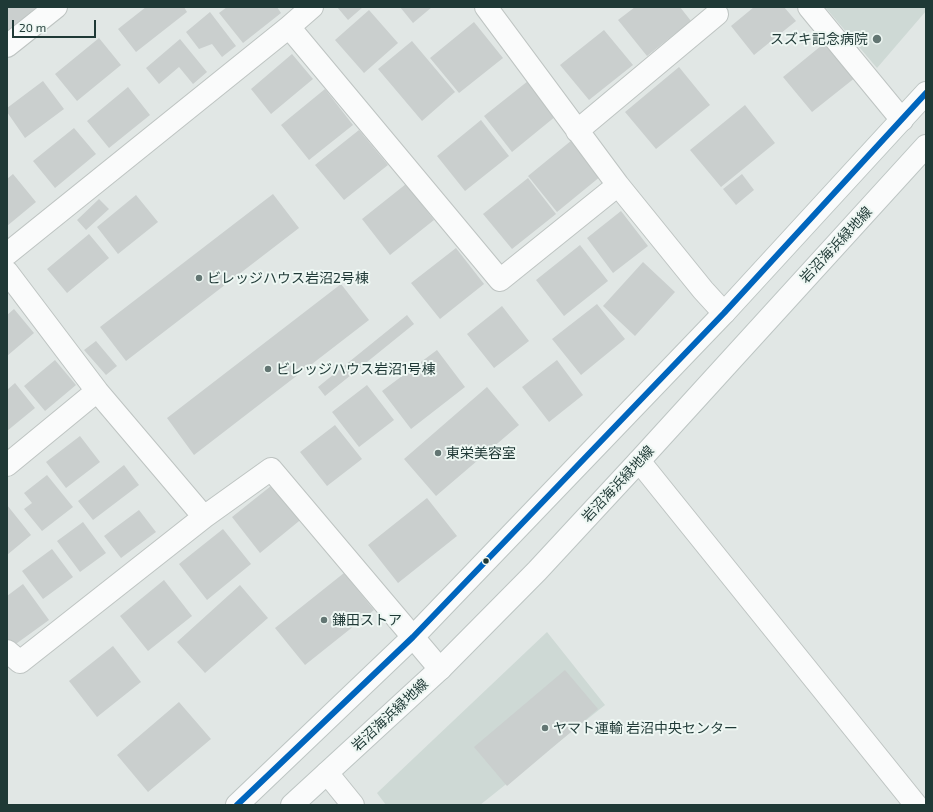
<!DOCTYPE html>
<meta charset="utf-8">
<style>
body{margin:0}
#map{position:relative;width:933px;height:812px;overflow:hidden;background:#e1e7e5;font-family:"Exo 2",sans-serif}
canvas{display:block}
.frame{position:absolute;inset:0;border:8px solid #1f3936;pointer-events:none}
.scale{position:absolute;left:12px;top:20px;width:84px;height:18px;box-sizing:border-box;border:2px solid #1f3936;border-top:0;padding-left:5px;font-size:12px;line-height:14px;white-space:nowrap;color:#1f3936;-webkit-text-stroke:3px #eef7f3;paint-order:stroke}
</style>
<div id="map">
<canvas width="933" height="812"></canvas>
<div class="frame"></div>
<div class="scale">20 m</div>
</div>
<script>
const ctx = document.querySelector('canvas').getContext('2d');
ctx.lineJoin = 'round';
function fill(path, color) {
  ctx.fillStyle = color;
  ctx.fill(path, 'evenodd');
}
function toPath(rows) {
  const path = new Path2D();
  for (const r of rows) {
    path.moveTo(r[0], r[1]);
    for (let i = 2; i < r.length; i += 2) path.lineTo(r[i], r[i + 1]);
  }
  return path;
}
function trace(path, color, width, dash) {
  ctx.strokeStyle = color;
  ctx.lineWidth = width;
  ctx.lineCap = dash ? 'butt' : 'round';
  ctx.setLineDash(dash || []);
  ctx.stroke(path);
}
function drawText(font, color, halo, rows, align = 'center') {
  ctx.font = font + ' "Exo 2","Noto Sans JP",sans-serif';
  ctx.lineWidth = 4;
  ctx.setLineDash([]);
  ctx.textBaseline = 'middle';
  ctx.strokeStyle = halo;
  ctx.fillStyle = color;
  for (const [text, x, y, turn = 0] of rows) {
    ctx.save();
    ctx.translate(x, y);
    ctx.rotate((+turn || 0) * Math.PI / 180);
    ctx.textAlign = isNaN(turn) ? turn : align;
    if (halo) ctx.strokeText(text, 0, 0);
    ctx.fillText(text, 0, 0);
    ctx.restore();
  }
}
fill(toPath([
 [825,7,926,7,926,11,877,68],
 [547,632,605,705,480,805,386,805,377,793]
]), '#ced9d5');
fill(toPath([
 [7,7,37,7,7,32],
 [146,7,184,7,187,12,136,52,118,29],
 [227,7,277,7,281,13,243,43,219,13],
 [337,7,363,7,348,20],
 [400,7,432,7,413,23],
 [635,7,680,7,691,21,647,56,618,20],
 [754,7,784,7,796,21,754,55,731,26],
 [369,10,398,43,364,73,335,40],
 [210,12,236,46,222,57,212,44,199,49,186,32],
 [474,22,503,58,459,93,430,58],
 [604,30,633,65,589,100,560,65],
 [99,38,121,65,77,101,55,74],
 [180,39,207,72,193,84,179,67,159,84,146,68],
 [412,41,455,92,422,121,378,69],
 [827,41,856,77,812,112,783,77],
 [292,54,313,79,271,114,251,89],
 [679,67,710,105,656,149,625,112],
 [43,81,64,109,25,138,7,112,7,108],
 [528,81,556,116,512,152,484,116],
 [128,87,150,115,109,148,87,121],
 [325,89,353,125,309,160,281,125],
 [745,105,775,143,721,187,690,150],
 [481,120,509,156,465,191,437,156],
 [74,128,96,154,55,188,33,161],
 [359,130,388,165,344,200,315,165],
 [572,140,601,176,557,212,528,176],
 [13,174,36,202,7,226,7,179],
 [742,174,754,190,736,205,723,189],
 [528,178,556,214,512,249,483,214],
 [406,184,434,220,390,255,362,219],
 [273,194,299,228,126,361,100,327],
 [136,195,158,222,118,254,97,227],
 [99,199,109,209,86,230,77,220],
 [621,211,648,246,613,273,587,238],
 [89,234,109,258,67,293,47,269],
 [580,245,608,281,564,316,536,280],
 [456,248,484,284,440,319,411,283],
 [643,262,675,292,635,336,603,306],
 [341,284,369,320,194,455,167,418],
 [597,304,625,339,581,375,552,339],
 [502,306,529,341,494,368,467,334],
 [14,309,34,333,7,356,7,315],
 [407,315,414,324,325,396,318,387],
 [96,341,117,366,106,375,84,350],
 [437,350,465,387,411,429,382,391],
 [55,360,76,385,45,411,24,386],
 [557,360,583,395,549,422,522,387],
 [15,383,35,408,7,431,7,390],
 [367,385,394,420,359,447,332,412],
 [487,387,519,425,436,496,404,459],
 [335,425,362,459,327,486,300,452],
 [80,436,100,462,66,488,46,462],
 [124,465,139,485,93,520,78,501],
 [47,475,73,507,42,531,24,509,32,503,24,493],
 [276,482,304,517,260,553,232,517],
 [427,498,457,536,398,583,368,545],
 [7,505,31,535,7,555],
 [139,510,156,532,121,558,104,536],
 [83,522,106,553,80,572,57,541],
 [223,529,251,564,207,600,179,564],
 [52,549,73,577,43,599,22,571],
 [344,573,374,610,305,665,275,628],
 [164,580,192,616,148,651,120,616],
 [23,584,49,620,13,646,7,638,7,596],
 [240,585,268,618,205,673,177,642],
 [113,646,141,682,97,717,69,681],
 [565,670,598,709,507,786,474,747],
 [179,702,211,739,148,792,117,755]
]), '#cacfce');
const minor = toPath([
 [486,7,618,185,703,290,724,313],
 [809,7,902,120],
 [289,27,312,7],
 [7,46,56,7],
 [577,131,717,14],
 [7,254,289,27,500,280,618,185],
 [7,272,97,391],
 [639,461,916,805],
 [7,465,97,391,204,517],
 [7,651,20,662,204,517,271,469,440,669],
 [327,773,353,805]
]);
const secondary = toPath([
 [237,805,413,637,724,313,926,93],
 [292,805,440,669,537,571,639,461,926,146]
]);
trace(minor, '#bec4c2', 24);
trace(secondary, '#bdc5c3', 24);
trace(minor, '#fafbfb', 22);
trace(secondary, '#fafbfb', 22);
trace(toPath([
 [237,805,413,637,724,313,926,93]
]), '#0065bd', 6);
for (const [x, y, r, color] of [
 [877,39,5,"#637673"],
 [199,278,4,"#637673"],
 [268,369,4,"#637673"],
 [438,453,4,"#637673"],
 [486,561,3.5,"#1f3936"],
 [324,620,4,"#637673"],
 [545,728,4,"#637673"]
]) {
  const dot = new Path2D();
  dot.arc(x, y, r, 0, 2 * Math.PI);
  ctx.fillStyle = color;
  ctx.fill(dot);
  trace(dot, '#eef7f3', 1.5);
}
drawText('14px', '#1f3936', '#eef7f3', [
 ["スズキ記念病院",868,39,"right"],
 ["ビレッジハウス岩沼2号棟",207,278],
 ["ビレッジハウス岩沼1号棟",276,369],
 ["東栄美容室",446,453],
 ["鎌田ストア",332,620],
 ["ヤマト運輸 岩沼中央センター",553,728]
], 'left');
drawText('14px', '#1f3936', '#eef7f3', [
 ["岩沼海浜緑地線",836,245,-47],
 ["岩沼海浜緑地線",618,484,-47],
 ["岩沼海浜緑地線",390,715,-43]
]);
</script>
